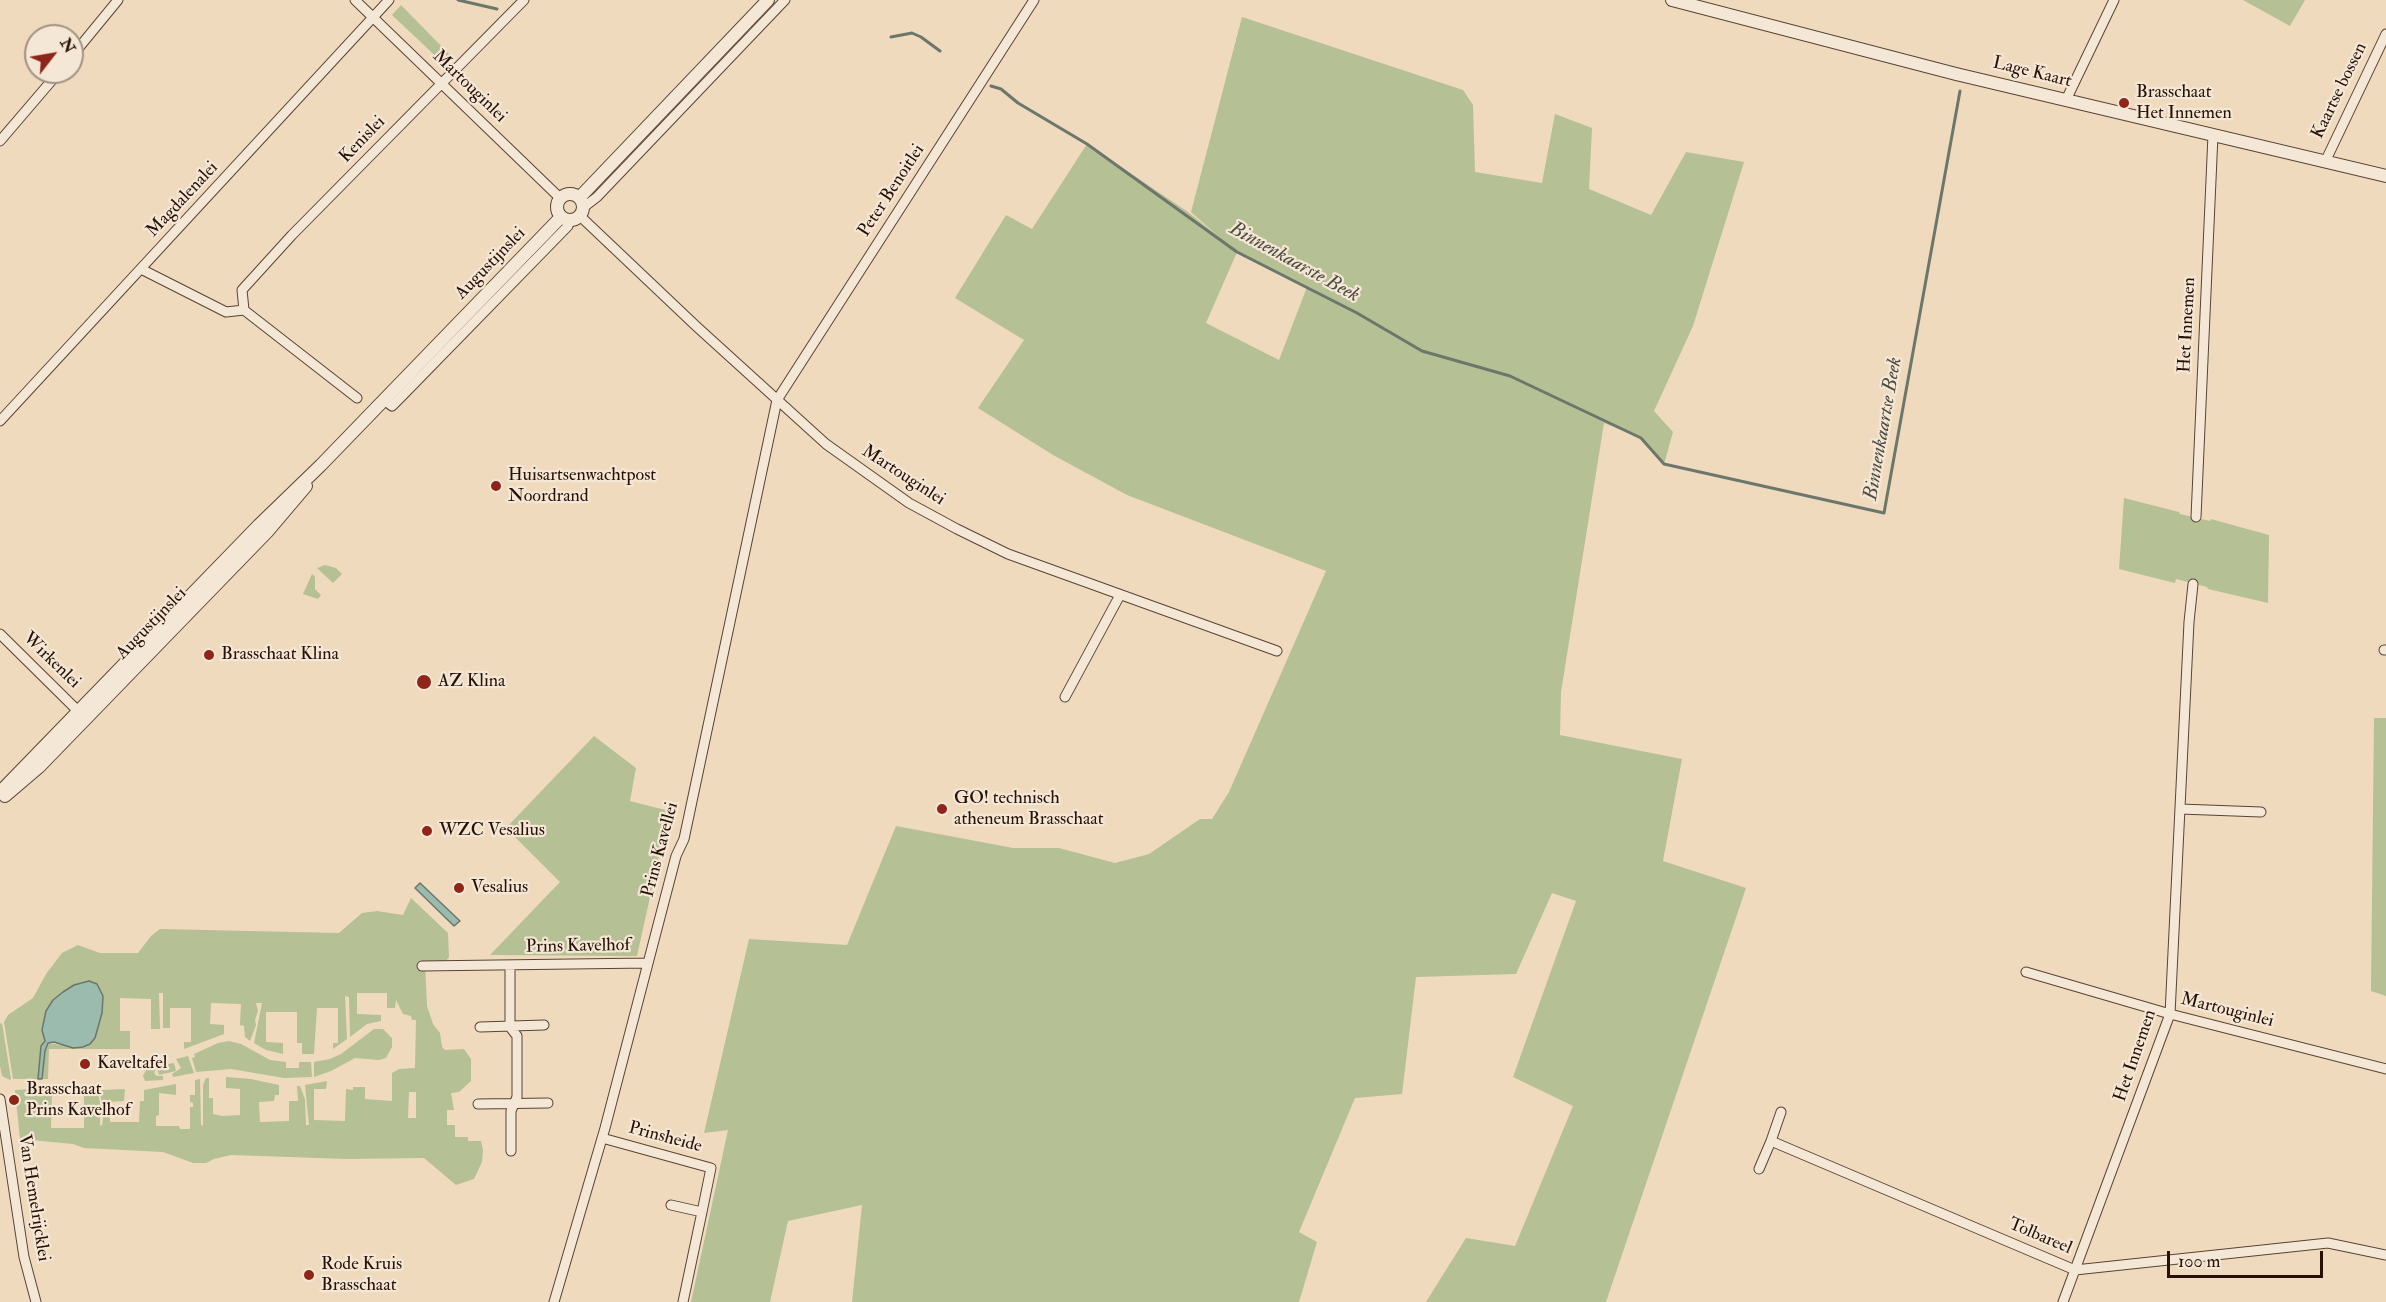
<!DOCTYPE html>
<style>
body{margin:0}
#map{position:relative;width:2386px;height:1302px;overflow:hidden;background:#efdabe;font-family:"IM FELL Double Pica",serif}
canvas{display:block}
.north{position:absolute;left:24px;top:24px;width:60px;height:60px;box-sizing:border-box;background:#f5e7d5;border:2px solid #a39182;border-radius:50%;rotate:59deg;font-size:16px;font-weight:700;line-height:24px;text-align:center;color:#271106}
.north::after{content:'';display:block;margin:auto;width:21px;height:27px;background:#8f2418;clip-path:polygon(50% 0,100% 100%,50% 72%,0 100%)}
.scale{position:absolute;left:2167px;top:1251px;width:156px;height:27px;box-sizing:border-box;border:3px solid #271106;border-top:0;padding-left:8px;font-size:18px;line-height:21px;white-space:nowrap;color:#271106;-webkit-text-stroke:4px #f5e7d5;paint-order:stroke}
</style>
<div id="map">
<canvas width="2386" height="1302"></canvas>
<div class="north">N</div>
<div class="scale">100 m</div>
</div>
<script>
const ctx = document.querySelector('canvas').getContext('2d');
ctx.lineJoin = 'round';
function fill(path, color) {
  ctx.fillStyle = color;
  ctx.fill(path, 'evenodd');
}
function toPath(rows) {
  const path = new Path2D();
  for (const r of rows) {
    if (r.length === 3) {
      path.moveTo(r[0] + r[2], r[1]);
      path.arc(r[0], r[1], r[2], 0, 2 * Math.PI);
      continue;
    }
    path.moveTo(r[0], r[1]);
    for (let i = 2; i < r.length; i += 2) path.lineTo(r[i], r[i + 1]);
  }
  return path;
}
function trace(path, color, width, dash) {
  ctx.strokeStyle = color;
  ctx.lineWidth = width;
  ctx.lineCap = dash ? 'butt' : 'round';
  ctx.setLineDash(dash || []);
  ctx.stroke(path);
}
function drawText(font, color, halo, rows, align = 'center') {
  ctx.font = font + ' "IM FELL Double Pica",serif';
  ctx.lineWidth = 4.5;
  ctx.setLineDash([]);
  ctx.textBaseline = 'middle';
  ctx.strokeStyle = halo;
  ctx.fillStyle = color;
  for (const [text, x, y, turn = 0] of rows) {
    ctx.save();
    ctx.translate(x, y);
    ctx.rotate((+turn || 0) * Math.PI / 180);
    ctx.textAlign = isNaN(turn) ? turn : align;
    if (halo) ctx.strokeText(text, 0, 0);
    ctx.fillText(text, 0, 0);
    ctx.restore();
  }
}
fill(toPath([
 [2243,0,2305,0,2290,26],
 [401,5,453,58,445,65,392,15],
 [1242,17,1463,90,1473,105,1475,172,1542,183,1555,114,1592,128,1589,189,1651,215,1686,152,1744,162,1693,326,1654,411,1673,432,1664,464,1641,438,1604,423,1561,692,1560,735,1682,759,1663,861,1746,888,1606,1302,1426,1302,1466,1238,1515,1246,1573,1106,1513,1077,1576,901,1552,893,1516,974,1416,977,1402,1094,1355,1098,1299,1232,1317,1242,1299,1302,852,1302,862,1205,788,1221,770,1302,691,1302,728,1130,704,1133,749,939,847,945,896,826,1013,848,1059,848,1115,863,1149,854,1200,819,1212,819,1229,792,1326,571,1127,495,1053,455,978,408,1024,340,955,298,1006,215,1032,229,1087,144,1188,212,1218,236,1191,212],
 [1237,252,1307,287,1279,360,1206,323],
 [2124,498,2179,512,2180,514,2210,521,2211,519,2269,535,2268,603,2208,589,2207,587,2176,579,2175,583,2119,569],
 [325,565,336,568,342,574,333,583,317,568],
 [312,574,315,577,315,589,321,595,318,599,303,594],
 [2374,718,2386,718,2386,996,2371,991],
 [594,736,636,768,630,801,669,811,637,956,490,955,560,882,506,828],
 [411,898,448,933,449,957,446,961,425,962,427,1006,433,1024,440,1033,442,1047,445,1050,464,1049,471,1059,471,1081,459,1092,451,1093,454,1110,447,1110,447,1125,455,1125,455,1137,468,1137,468,1141,481,1141,483,1150,482,1162,474,1179,456,1185,424,1158,346,1159,231,1155,214,1159,206,1163,193,1163,163,1152,84,1148,73,1144,20,1139,15,1090,52,1088,51,1128,84,1128,84,1089,97,1089,100,1102,100,1125,102,1126,104,1111,100,1094,102,1090,125,1089,124,1101,109,1102,110,1122,139,1122,140,1101,144,1101,144,1090,176,1084,176,1095,159,1093,159,1115,156,1116,156,1126,179,1126,180,1129,190,1129,190,1107,193,1107,193,1103,190,1102,190,1095,195,1095,195,1080,200,1079,201,1125,203,1126,203,1085,206,1078,209,1078,209,1098,213,1098,213,1114,222,1116,240,1115,240,1089,226,1088,226,1077,251,1079,279,1085,279,1095,275,1095,274,1101,259,1102,260,1122,289,1121,289,1101,298,1101,297,1086,300,1086,305,1099,306,1125,309,1125,305,1085,327,1081,326,1089,314,1089,314,1120,345,1121,346,1089,353,1090,353,1087,365,1087,365,1099,392,1101,392,1073,399,1069,415,1068,416,1020,412,1020,411,1016,403,1014,396,1000,395,1008,387,1008,387,993,357,993,357,1014,381,1015,381,1021,367,1024,350,1037,349,997,345,996,347,1039,333,1049,333,1043,338,1043,338,1008,317,1008,314,1054,302,1054,302,1043,297,1043,297,1012,266,1012,266,1042,283,1043,283,1054,266,1050,254,1043,262,1003,256,1003,258,1011,255,1020,256,1025,250,1041,245,1037,244,1026,240,1025,241,1004,211,1003,210,1024,224,1025,224,1034,184,1049,184,1042,191,1042,191,1008,170,1008,170,1028,163,1028,163,993,159,993,160,1029,151,1029,151,999,120,998,120,1031,130,1031,130,1049,49,1049,48,1079,42,1079,45,1051,48,1043,62,1045,95,1038,102,1013,74,985,53,1000,46,1011,42,1030,45,1041,41,1046,38,1079,13,1079,4,1022,8,1015,33,998,46,974,62,953,78,945,100,953,138,953,151,936,160,929,339,933,362,913,377,911,403,915],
 [409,1092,416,1092,416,1118,408,1118],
 [2,1023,11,1079,10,1080,2,1076,0,1066,0,1024],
 [374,1029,383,1029,392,1038,392,1047,386,1058,379,1060,355,1058,331,1071,314,1077,314,1062,330,1059,341,1054],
 [229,1041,241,1044,270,1060,286,1062,286,1068,299,1068,299,1062,311,1062,312,1077,284,1078,231,1069,196,1072,192,1058,195,1057,194,1054,218,1043],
 [188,1056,194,1073,173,1077,172,1074,181,1068,176,1059],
 [161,1061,162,1063,157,1066,174,1063,176,1071,159,1075,157,1067,154,1073,157,1076,163,1076,163,1080,145,1081,143,1076,146,1070]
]), '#b5c094');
const water = toPath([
 [420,883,460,921,454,926,415,888,420,883],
 [89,981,97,984,103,996,102,1013,95,1038,90,1044,83,1047,73,1048,54,1042,48,1043,45,1051,42,1079,38,1079,41,1046,45,1041,42,1030,46,1011,53,1000,63,992,74,985,89,981]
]);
fill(water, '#9abbae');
trace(water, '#6c776b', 1.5);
trace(toPath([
 [458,0,497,9],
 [891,37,912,33,921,37,940,51],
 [991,86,1001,89,1018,103,1087,144,1237,252,1357,313,1422,351,1510,376,1641,438,1664,464,1884,513,1960,91]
]), '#6c776b', 3);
const minor = toPath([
 [355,0,560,198],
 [72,56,118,0],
 [2066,100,2114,0],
 [0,141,59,72],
 [2325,162,2386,34],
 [584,207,597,197,785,0],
 [580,216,696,326,826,444,909,503,957,529,1008,554,1277,651],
 [141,269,226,312,244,310,357,398],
 [244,310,242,290,292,235,524,0],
 [384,400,392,406,402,396,568,226,569,220],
 [0,421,389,0],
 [2196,517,2213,135],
 [0,634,79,712],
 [2384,650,2386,650],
 [1065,697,1120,595],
 [2180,809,2261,812],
 [510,965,510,1027,517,1036,517,1097,511,1111,511,1151],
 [422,966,647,963],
 [2026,972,2170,1014,2386,1069],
 [480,1027,544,1025],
 [0,1099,24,1257,36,1302],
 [478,1104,548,1103],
 [1781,1112,1771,1141,2075,1270,2328,1243,2386,1255],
 [602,1138,711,1168,702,1212,671,1205],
 [1759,1169,1771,1141],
 [554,1302,605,1128,676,856,684,839,777,400,1034,0],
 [683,1302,702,1212],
 [2063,1302,2170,1014,2189,622,2193,584]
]);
const tertiary = toPath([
 [1672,0,1956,74,2386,176],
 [570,207,13],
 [580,197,768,0],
 [0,792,259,525,321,465,561,217],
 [5,796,39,767,267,532,306,486]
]);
trace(minor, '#594334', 11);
trace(tertiary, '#594334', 14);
trace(minor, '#f5e7d5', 9);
trace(tertiary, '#f5e7d5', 12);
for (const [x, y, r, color] of [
 [2124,103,6,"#8f2418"],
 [496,486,6,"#8f2418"],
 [209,655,6,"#8f2418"],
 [424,682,8,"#8f2418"],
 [942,809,6,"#8f2418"],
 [427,831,6,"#8f2418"],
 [459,888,6,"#8f2418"],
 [85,1064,6,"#8f2418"],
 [14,1100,6,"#8f2418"],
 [309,1275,6,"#8f2418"]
]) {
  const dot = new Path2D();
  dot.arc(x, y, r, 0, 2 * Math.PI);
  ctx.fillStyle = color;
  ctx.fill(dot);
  trace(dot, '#f5e7d5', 2);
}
drawText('18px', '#271106', '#f5e7d5', [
 ["Lage Kaart",2032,73,14],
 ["Martouginlei",469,87,44],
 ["Kaartse bossen",2340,91,-64],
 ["Kenislei",363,140,-46],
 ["Peter Benoitlei",892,191,-57],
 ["Magdalenalei",183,200,-47],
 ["Augustijnslei",491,264,-46],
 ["Het Innemen",2188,325,-87],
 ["Martouginlei",903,476,33],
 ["Augustijnslei",152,624,-46],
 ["Wirkenlei",51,661,44],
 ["Prins Kavellei",661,850,-75],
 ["Prins Kavelhof",578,947,-1],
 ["Martouginlei",2227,1011,14],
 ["Het Innemen",2136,1056,-71],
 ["Prinsheide",665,1138,15],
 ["Van Hemelrijcklei",33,1198,81],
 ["Tolbareel",2040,1237,23]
]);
drawText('18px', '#271106', '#f5e7d5', [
 ["Brasschaat",2136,93],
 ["Het Innemen",2136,114],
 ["Huisartsenwachtpost",508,476],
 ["Noordrand",508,497],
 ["Brasschaat Klina",221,655],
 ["AZ Klina",438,682],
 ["GO! technisch",954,799],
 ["atheneum Brasschaat",954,820],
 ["WZC Vesalius",439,831],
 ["Vesalius",471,888],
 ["Kaveltafel",97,1064],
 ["Brasschaat",26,1090],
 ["Prins Kavelhof",26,1111],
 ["Rode Kruis",321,1265],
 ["Brasschaat",321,1286]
], 'left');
drawText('italic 20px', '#4f4c41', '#f5e7d5', [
 ["Binnenkaarste Beek",1294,263,29],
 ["Binnenkaartse Beek",1884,429,-80]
]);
</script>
